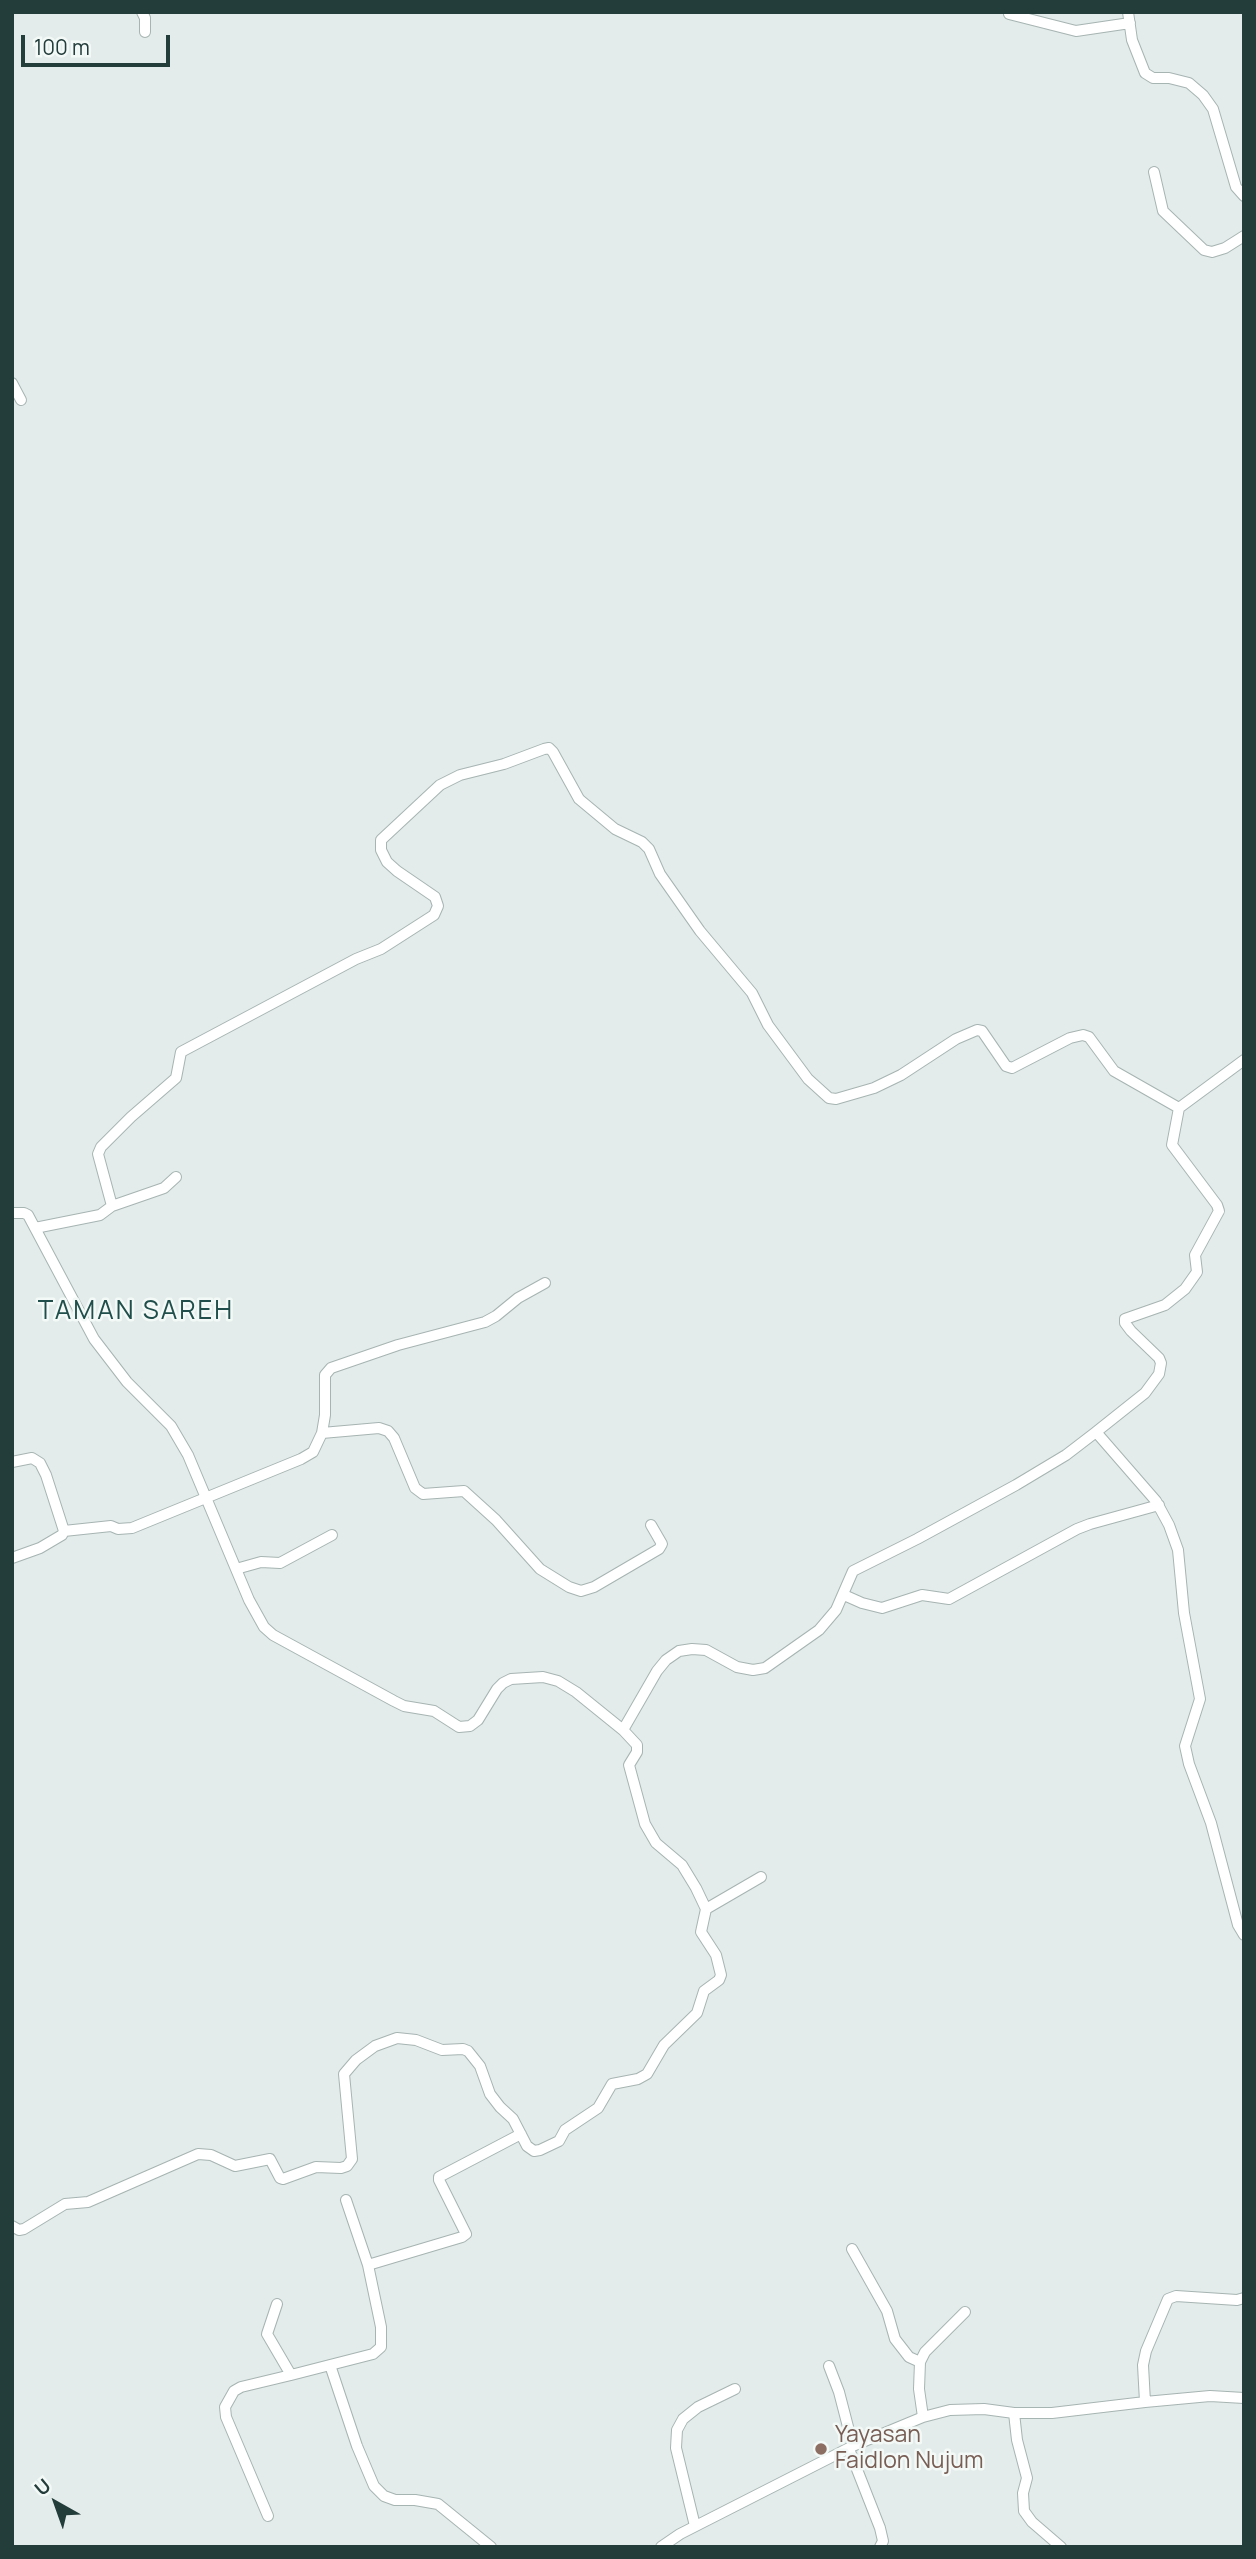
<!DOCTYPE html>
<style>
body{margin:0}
#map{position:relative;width:1256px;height:2559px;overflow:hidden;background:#e3ecea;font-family:Manrope,sans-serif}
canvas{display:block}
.frame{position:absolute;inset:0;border:14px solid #233d3a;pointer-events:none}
.north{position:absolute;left:21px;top:2468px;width:70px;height:70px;-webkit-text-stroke:5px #f3f9f7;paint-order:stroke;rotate:320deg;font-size:19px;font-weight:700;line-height:28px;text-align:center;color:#233d3a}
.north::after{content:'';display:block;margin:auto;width:24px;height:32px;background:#233d3a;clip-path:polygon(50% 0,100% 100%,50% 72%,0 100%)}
.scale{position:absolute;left:21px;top:35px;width:149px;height:32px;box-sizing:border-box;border:4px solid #233d3a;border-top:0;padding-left:9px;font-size:21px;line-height:24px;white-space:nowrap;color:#233d3a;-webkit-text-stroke:5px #f3f9f7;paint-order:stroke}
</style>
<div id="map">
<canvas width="1256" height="2559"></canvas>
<div class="frame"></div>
<div class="north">U</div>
<div class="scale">100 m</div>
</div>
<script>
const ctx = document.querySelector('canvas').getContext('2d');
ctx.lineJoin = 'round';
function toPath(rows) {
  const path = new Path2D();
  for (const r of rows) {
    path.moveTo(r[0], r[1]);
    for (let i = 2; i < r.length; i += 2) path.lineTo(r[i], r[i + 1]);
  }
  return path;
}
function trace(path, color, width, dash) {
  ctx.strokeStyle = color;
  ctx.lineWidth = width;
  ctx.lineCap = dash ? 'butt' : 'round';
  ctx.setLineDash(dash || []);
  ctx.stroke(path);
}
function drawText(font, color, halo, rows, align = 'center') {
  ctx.font = font + ' Manrope,sans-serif';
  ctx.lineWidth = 5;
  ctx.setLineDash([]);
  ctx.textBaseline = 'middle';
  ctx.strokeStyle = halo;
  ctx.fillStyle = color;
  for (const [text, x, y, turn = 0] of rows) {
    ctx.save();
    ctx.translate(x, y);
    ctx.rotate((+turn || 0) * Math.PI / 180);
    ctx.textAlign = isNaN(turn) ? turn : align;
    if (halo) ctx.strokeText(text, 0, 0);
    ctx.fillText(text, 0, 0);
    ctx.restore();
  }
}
const minor = toPath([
 [142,12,145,18,145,32],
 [1128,12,1132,40,1145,73,1153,78,1169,78,1189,83,1203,95,1213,109,1236,187,1244,196],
 [1009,14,1076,31,1130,23],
 [1154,172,1163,211,1204,250,1212,252,1225,248,1244,236],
 [12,383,21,400],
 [1179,1108,1172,1145,1217,1205,1219,1211,1195,1255,1197,1272,1185,1289,1165,1305,1125,1319,1125,1323,1131,1331,1159,1358,1161,1363,1159,1374,1145,1393,1096,1432,1156,1501,1169,1525,1178,1550,1184,1613,1200,1699,1185,1746,1189,1764,1211,1823,1238,1925,1244,1935],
 [112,1206,164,1188,176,1177],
 [12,1213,24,1213,28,1215,94,1339,127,1382,171,1426,188,1455,249,1600,264,1627,273,1635,394,1701,404,1706,434,1711,459,1727,470,1726,478,1720,497,1689,503,1683,511,1679,543,1677,558,1681,576,1692,623,1730,637,1745,637,1752,629,1765,645,1824,656,1843,682,1865,696,1888,706,1909,701,1932,716,1955,721,1975,719,1980,704,1991,697,2013,664,2045,647,2074,638,2079,612,2084,598,2108,565,2130,559,2141,540,2150,534,2151,527,2146,513,2119,500,2107,490,2094,480,2066,468,2051,463,2049,442,2050,416,2040,397,2038,375,2046,356,2060,344,2074,352,2159,347,2166,341,2168,316,2167,283,2179,280,2178,270,2159,235,2166,211,2155,198,2154,88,2202,65,2204,24,2229,19,2230,12,2226],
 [35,1228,100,1215,112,1206,98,1154,101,1147,131,1117,176,1078,181,1052,356,959,381,949,434,915,438,906,435,897,397,871,387,862,381,850,381,840,440,785,460,775,504,764,544,749,549,748,553,752,579,799,615,829,642,842,649,849,660,874,700,931,752,993,768,1025,808,1079,829,1098,836,1099,874,1088,901,1075,956,1039,977,1030,982,1031,1006,1066,1012,1068,1070,1038,1083,1035,1089,1037,1114,1071,1179,1108,1244,1060],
 [322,1433,325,1415,325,1375,331,1368,398,1345,485,1322,496,1316,518,1298,545,1283],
 [12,1462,32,1458,40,1463,46,1475,64,1531,62,1535,40,1548,12,1558],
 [64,1531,111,1526,118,1529,132,1528,301,1459,313,1452,322,1433,379,1428,388,1431,394,1438,415,1488,423,1494,464,1491,496,1520,540,1569,569,1587,581,1591,594,1587,659,1549,662,1544,651,1525],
 [236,1569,261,1562,280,1563,332,1535],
 [844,1595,862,1603,882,1608,922,1595,949,1599,1077,1529,1090,1524,1159,1505],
 [623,1730,657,1671,666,1660,679,1651,692,1649,706,1650,737,1667,753,1670,765,1668,819,1630,836,1610,853,1571,917,1539,1016,1485,1066,1455,1096,1432],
 [706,1909,761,1877],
 [346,2200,368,2265],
 [852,2249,887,2311,895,2339,909,2357,920,2362],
 [277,2304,267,2334,291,2375,330,2365],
 [829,2366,839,2392,853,2446],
 [1145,2402,1210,2396,1244,2398],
 [1014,2413,1052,2413,1145,2402,1143,2365,1146,2351,1168,2299,1176,2296,1237,2300,1244,2298],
 [923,2417,919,2389,920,2362,925,2352,965,2312],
 [849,2449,880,2528,883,2541,880,2547],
 [268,2516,226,2417,225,2407,234,2391,241,2387,291,2375],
 [695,2526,676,2448,677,2430,683,2419,698,2407,735,2389],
 [491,2547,438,2504,415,2500,395,2500,384,2496,374,2486,357,2446,330,2365,373,2354,381,2347,381,2327,368,2265,462,2237,466,2234,439,2180,439,2177,521,2134],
 [661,2547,680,2534,853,2446,923,2417,950,2410,984,2409,1014,2413,1017,2440,1027,2478,1023,2493,1024,2511,1032,2522,1061,2547]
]);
trace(minor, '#a6b4b2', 12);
trace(minor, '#fff', 10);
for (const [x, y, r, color] of [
 [821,2449,7,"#8d6e63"]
]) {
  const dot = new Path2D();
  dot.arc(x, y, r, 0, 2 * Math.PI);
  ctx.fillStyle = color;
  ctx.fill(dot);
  trace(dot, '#f3f9f7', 2.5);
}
drawText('23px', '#785e54', '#f3f9f7', [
 ["Yayasan",835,2436],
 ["Faidlon Nujum",835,2462]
], 'left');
ctx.letterSpacing = '2px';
drawText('26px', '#204f4b', '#f3f9f7', [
 ["TAMAN SAREH",136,1312]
]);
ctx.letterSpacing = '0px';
</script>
